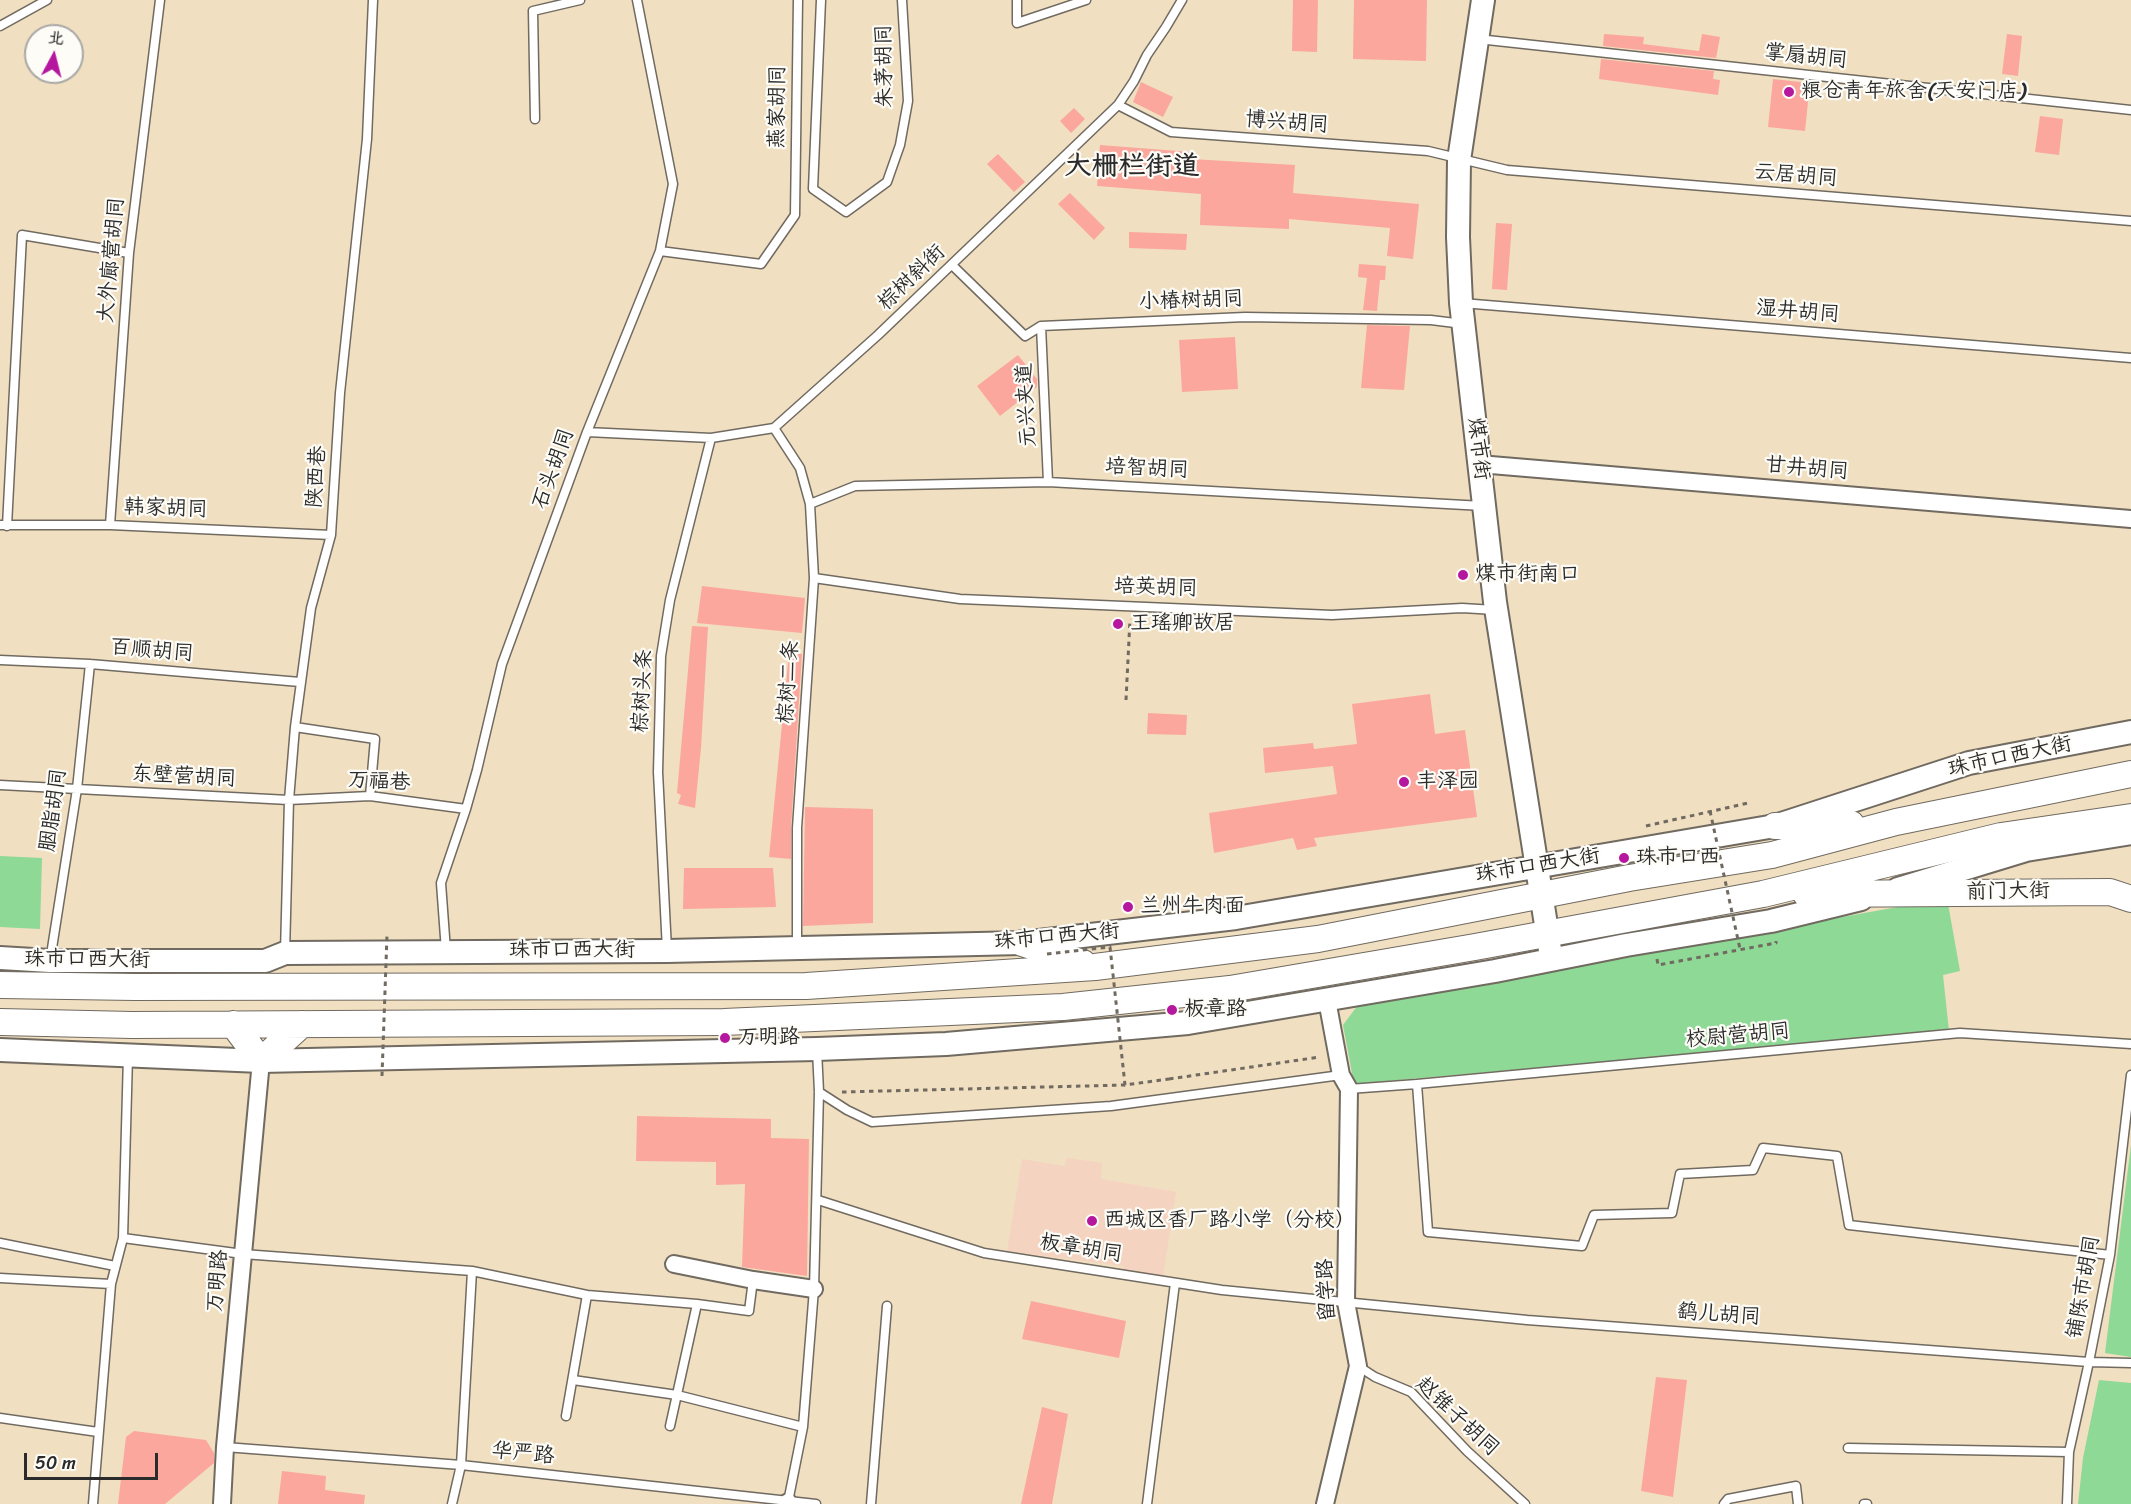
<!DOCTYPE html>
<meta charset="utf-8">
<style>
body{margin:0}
#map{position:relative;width:2131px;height:1504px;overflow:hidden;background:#f1dfc1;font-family:Sriracha,"LXGW WenKai TC",sans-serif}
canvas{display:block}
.north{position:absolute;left:24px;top:24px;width:60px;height:60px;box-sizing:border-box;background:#fdfcf7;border:2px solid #a9a8a5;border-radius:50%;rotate:7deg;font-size:16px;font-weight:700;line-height:24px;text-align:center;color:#2b2b2b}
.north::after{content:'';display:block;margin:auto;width:21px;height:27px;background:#b5179e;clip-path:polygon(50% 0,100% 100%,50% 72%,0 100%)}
.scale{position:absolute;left:24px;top:1453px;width:134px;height:27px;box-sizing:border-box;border:3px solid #2b2b2b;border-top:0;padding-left:8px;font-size:18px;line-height:21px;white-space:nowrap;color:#2b2b2b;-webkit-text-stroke:4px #fdfcf7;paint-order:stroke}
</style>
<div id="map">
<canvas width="2131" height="1504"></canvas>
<div class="north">北</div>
<div class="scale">50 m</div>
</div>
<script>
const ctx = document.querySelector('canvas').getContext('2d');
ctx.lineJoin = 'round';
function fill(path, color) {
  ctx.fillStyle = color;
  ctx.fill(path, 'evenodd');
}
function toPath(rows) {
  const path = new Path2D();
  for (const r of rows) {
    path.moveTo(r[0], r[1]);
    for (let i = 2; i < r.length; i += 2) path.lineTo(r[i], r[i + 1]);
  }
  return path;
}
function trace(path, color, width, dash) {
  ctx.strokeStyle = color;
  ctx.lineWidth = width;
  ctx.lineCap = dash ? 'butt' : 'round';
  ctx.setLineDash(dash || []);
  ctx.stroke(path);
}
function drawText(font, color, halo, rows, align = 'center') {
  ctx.font = font + ' Sriracha,"LXGW WenKai TC",sans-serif';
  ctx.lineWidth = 4.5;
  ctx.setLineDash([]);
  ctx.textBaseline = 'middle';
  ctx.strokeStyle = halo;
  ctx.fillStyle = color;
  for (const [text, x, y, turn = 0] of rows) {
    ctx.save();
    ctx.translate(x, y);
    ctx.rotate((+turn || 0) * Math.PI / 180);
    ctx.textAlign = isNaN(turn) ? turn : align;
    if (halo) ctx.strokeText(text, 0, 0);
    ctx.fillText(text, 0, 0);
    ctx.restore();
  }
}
fill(toPath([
 [1067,1158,1102,1163,1101,1179,1176,1192,1163,1277,1122,1271,1123,1266,1007,1251,1022,1159,1065,1166]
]), '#f4d3c0');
fill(toPath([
 [0,856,42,858,40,929,0,927],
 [1947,898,1960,971,1943,975,1949,1031,1354,1084,1343,1025,1358,1005],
 [2131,1145,2131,1357,2105,1353],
 [2099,1380,2131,1383,2131,1504,2078,1504,2083,1458]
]), '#8ed996');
fill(toPath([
 [1293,0,1318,0,1317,52,1292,51],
 [1354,0,1427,0,1426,61,1353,59],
 [1604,34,1644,37,1643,44,1699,51,1702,34,1720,37,1716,58,1603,46],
 [2007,34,2022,36,2018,76,2002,74],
 [1601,59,1714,71,1713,79,1720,80,1718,95,1599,79],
 [1773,79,1810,83,1805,131,1768,127],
 [1141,82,1173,97,1163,117,1133,102],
 [1074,108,1085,119,1071,133,1060,121],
 [2040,116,2063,119,2059,155,2035,152],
 [1100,145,1191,152,1191,159,1295,165,1293,193,1419,204,1413,259,1387,256,1390,228,1289,219,1289,229,1200,225,1201,194,1097,186],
 [998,154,1025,182,1014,192,987,164],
 [1070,193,1105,228,1094,240,1058,204],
 [1496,223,1512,224,1507,290,1492,289],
 [1129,232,1187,234,1186,250,1129,248],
 [1359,264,1386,266,1385,280,1380,280,1377,311,1363,310,1367,278,1358,277],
 [1367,325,1410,326,1404,390,1361,388],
 [1235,337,1238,389,1182,392,1179,340],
 [1018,355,1037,379,1037,387,1000,416,977,386],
 [702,586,805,598,802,633,697,623],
 [692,626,708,627,701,748,695,808,678,804,681,795,677,793],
 [789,653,802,654,791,828,791,859,769,857],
 [1430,694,1435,734,1465,730,1477,817,1314,838,1317,846,1297,850,1293,838,1214,853,1209,813,1337,794,1333,766,1265,773,1263,748,1313,743,1314,749,1357,744,1352,704],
 [1148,713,1187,715,1186,735,1147,734],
 [805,807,873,809,873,923,803,926],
 [684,868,773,868,776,907,683,909],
 [637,1116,771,1119,771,1138,809,1139,807,1276,742,1267,745,1184,716,1185,716,1162,636,1161],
 [1031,1301,1126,1321,1119,1358,1022,1339],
 [1656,1377,1687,1380,1673,1497,1641,1491],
 [1042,1407,1068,1414,1052,1504,1021,1504],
 [134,1431,206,1440,214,1453,214,1463,165,1504,118,1504,126,1437],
 [282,1471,326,1476,325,1490,365,1495,364,1504,278,1504]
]), '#fba79d');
const lane = toPath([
 [821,0,813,189,846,212,887,182,900,145,908,101,902,0],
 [1017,0,1017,23,1086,0],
 [0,26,47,0],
 [1478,39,2131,110],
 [1118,105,1171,132,1428,151,1507,170,2131,221],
 [535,119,533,11,580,0],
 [660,251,761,264,795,215,798,0],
 [952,265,1025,336,1041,326,1245,317,1431,320,1463,324],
 [1462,303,2131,358],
 [1041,326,1048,482],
 [774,428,800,468,810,504,814,578,797,828,797,946],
 [587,432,711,438,774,428,878,335,1118,105,1134,81,1147,55,1166,27,1182,0],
 [810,504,855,486,1048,482,1483,506],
 [0,525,110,525,331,535],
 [110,525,129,253,160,0],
 [7,526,22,235,129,253],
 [814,578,960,599,1332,615,1462,608,1495,610],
 [0,660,90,664,300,682],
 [295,727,375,739,370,796],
 [0,785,289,800,370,796,466,809],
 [667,950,658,772,661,656,670,600,711,438],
 [446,951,441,883,466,809,477,770,502,664,587,432,660,251,673,184,637,0],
 [285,953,289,800,295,727,311,608,331,535,340,393,367,139,373,0],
 [50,961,77,789,90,664],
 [1417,1084,1428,1232,1582,1246,1594,1215,1672,1213,1680,1174,1753,1170,1763,1148,1837,1156,1849,1225,2110,1255],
 [1349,1089,1417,1084,1960,1033,2131,1044],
 [819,1092,847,1110,872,1122,1111,1106,1341,1075],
 [818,1200,984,1253,1222,1290,1527,1320,2089,1362,2131,1363],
 [123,1238,128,1056],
 [0,1243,115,1266],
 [0,1278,111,1284],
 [1358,1366,1375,1377,1411,1392,1467,1451,1525,1504],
 [573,1380,677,1395,803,1427],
 [566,1416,587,1295],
 [0,1418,98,1432],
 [670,1426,697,1304],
 [225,1447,461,1465,816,1504],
 [1848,1448,2069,1452],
 [788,1502,803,1427,814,1289,819,1092,817,1050],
 [93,1504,111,1284,123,1238,243,1254,472,1271],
 [452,1504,461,1465,472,1271,587,1295,697,1304,749,1311,753,1280],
 [871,1504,887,1306],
 [1147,1504,1175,1283],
 [1724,1504,1728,1499,1796,1486,1798,1504],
 [1864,1504,1867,1504],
 [2067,1504,2069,1452,2089,1362,2110,1255,2131,1075]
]);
const street = toPath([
 [1479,464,2131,519],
 [674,1264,753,1280,814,1289],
 [222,1504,225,1447,261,1061],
 [787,1504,788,1502],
 [1325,1504,1358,1366,1346,1302,1349,1089,1341,1075,1327,1000]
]);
const secondary = toPath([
 [1483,0,1459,160,1458,237,1461,303,1495,602,1550,950],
 [1898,889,2026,850,2131,833],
 [0,958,50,961,265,961,285,953,667,951,1022,943,1236,918,1775,826,1969,763,2131,732],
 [0,1050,261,1061,817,1049,946,1044,1188,1023,1495,971,1626,945,1771,921,1861,899]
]);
const primary = toPath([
 [1775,826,1851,824],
 [1806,894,2110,892,2131,899],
 [1022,943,1083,963],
 [0,985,135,987,806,986,1095,967,1318,939,1629,878,1772,855,1896,822,2131,774],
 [0,1022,132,1025,724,1022,1063,1007,1230,989,1475,947,1763,894,2001,836,2131,817],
 [233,1024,261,1061,302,1024]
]);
trace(lane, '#706a60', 11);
trace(street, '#706a60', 20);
trace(secondary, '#706a60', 26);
trace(primary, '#706a60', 28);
trace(toPath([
 [1126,700,1130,619],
 [1646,826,1748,803],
 [1657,959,1658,965,1776,943,1776,941],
 [1169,1079,1320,1057],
 [842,1092,1125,1085]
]), '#706a60', 3, [4.5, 4.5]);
trace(lane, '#fff', 8);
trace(street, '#fff', 16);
trace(secondary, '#fff', 22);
trace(primary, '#fff', 26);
trace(toPath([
 [1710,811,1740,949],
 [1047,954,1110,947,1125,1085,1169,1079],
 [382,1076,387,935]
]), '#706a60', 3, [4.5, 4.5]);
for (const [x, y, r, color] of [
 [1789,92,6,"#b5179e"],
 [1463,575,6,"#b5179e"],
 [1118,624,6,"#b5179e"],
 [1404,782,6,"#b5179e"],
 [1624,858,6,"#b5179e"],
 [1128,907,6,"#b5179e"],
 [1172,1010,6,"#b5179e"],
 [725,1038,6,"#b5179e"],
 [1092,1221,6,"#b5179e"]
]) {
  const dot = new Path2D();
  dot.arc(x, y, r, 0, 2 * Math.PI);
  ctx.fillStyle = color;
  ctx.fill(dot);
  trace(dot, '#fdfcf7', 2);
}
drawText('21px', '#2b2b2b', '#fdfcf7', [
 ["掌扇胡同",1806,57,6],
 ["朱茅胡同",885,66,-91],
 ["燕家胡同",778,107,-89],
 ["博兴胡同",1287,123,4],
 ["云居胡同",1796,176,5],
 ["大外廊营胡同",112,260,-85],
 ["棕树斜街",912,278,-44],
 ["小椿树胡同",1191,301,-2],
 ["湿井胡同",1798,312,5],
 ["元兴夹道",1027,405,-93],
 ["煤市街",1478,449,83],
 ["石头胡同",554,469,-70],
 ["培智胡同",1147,469,3],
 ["甘井胡同",1807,469,5],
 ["陕西巷",317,477,-86],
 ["韩家胡同",166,509,2],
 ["培英胡同",1156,588,2],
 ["百顺胡同",152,651,5],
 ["棕树二条",789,682,-86],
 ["棕树头条",643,691,-87],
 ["珠市口西大街",2010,757,-12],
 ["东壁营胡同",184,777,3],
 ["万福巷",379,782,3],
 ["胭脂胡同",54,810,-82],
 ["珠市口西大街",1538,866,-9],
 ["前门大街",2008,892,-1],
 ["珠市口西大街",1057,937,-5],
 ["珠市口西大街",572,951],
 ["珠市口西大街",87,960,1],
 ["校尉营胡同",1738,1036,-5],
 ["板章胡同",1081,1249,9],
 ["万明路",218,1281,-85],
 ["铺陈市胡同",2084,1287,-80],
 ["留学路",1327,1290,-93],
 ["鹞儿胡同",1719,1315,4],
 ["赵锥子胡同",1457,1417,43],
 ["华严路",523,1454,6]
]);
drawText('21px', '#2b2b2b', '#fdfcf7', [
 ["粮仓青年旅舍(天安门店)",1801,92],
 ["煤市街南口",1475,575],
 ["王瑶卿故居",1130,624],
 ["丰泽园",1416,782],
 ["珠市口西",1636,858],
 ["兰州牛肉面",1140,907],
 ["板章路",1184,1010],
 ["万明路",737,1038],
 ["西城区香厂路小学（分校）",1104,1221]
], 'left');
drawText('bold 27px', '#2b2b2b', '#fdfcf7', [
 ["大栅栏街道",1132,167]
]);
</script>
